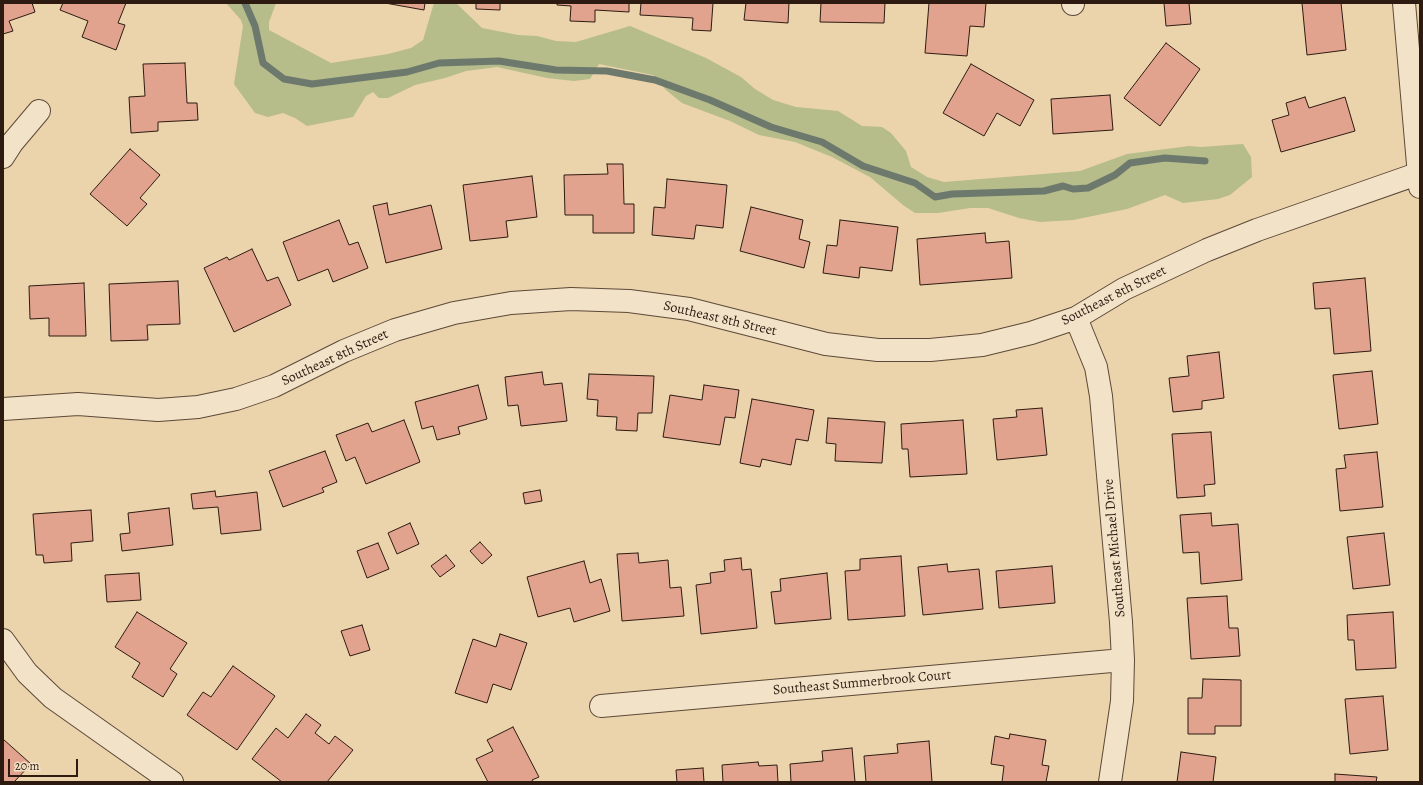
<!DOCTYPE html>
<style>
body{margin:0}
#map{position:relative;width:1423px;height:785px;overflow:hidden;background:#ebd3ab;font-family:Alegreya,serif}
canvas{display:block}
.frame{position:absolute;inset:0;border:4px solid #2d1b11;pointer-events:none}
.scale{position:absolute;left:8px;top:759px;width:70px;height:18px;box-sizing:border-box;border:2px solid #2d1b11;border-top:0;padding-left:5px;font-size:12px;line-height:14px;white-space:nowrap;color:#2d1b11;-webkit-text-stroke:3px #f2e2c8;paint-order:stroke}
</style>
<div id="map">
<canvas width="1423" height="785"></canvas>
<div class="frame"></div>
<div class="scale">20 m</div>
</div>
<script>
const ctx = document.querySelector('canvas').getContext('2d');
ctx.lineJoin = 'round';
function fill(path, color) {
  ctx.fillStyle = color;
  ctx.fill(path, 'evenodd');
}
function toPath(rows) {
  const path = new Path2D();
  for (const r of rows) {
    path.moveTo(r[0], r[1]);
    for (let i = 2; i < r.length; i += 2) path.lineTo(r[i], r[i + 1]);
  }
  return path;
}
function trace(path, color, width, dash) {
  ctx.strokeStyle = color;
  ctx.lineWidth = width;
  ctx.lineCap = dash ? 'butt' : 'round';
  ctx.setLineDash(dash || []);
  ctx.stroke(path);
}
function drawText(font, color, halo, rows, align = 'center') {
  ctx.font = font + ' Alegreya,serif';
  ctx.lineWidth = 3;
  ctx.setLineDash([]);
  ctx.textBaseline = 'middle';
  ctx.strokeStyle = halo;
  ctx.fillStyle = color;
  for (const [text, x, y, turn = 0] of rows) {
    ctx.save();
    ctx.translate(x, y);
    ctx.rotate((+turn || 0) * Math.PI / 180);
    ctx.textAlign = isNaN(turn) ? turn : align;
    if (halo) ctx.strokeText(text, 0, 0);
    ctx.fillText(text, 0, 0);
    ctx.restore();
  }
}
fill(toPath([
 [226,3,276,3,269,22,269,30,331,63,388,54,411,48,423,40,434,3,456,3,482,28,518,35,537,36,556,41,576,42,630,26,706,58,741,77,755,89,773,100,796,107,838,111,862,126,882,127,891,133,906,151,911,167,927,177,944,182,1080,171,1127,154,1189,146,1201,147,1243,144,1251,157,1252,177,1230,195,1218,199,1183,203,1165,195,1127,209,1073,220,1040,222,1019,218,988,208,970,208,938,213,915,213,903,205,870,177,832,157,795,142,759,135,730,121,682,103,666,90,653,75,599,64,590,79,574,81,547,78,497,67,466,71,445,78,415,85,388,98,379,98,373,92,366,96,353,117,307,126,295,118,283,113,268,117,255,113,234,84,243,26,241,20]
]), '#b6bc8a');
trace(toPath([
 [245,3,255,26,263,63,284,79,312,84,407,72,439,63,499,61,556,70,607,71,655,80,710,100,771,127,822,142,863,166,915,183,935,197,952,194,1044,191,1063,186,1073,189,1088,188,1115,175,1130,163,1165,158,1205,161]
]), '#6d796d', 7);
const building = toPath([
 [3,3,32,3,35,12,9,21,13,31,3,34,3,3],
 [63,3,126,3,118,23,125,25,116,50,82,37,88,21,60,10,63,3],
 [385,3,425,3,424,10,385,3],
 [476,3,500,3,500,10,476,9,476,3],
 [557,3,629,3,629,12,595,10,595,22,570,21,571,6,557,5,557,3],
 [641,3,713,3,711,31,692,30,693,18,640,15,641,3],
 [746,3,789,3,788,23,744,20,746,3],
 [821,3,885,3,884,23,820,22,821,3],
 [929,3,986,3,984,27,970,26,967,56,925,53,929,3],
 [1164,3,1189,3,1191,24,1166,26,1164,3],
 [1302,3,1341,3,1346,50,1307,55,1302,3],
 [1166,43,1200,69,1160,126,1124,98,1166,43],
 [185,63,187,103,197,103,198,120,158,122,158,131,131,133,129,97,145,96,143,64,185,63],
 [971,64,1034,100,1020,126,997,113,984,136,943,113,971,64],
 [1110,95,1113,130,1053,134,1051,99,1110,95],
 [1305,97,1309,108,1345,97,1355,131,1281,152,1272,120,1289,115,1286,103,1305,97],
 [130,149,160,175,140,198,147,204,127,226,90,194,130,149],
 [607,164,623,164,624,204,634,204,634,233,593,233,593,215,565,215,564,175,608,174,607,164],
 [532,176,537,217,506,221,508,237,470,241,463,185,532,176],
 [667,179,727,185,723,228,696,225,694,239,652,235,654,207,665,208,667,179],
 [387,203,389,215,431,205,442,249,386,263,373,206,387,203],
 [751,207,803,220,799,239,810,242,804,268,740,251,751,207],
 [339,220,349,245,358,242,368,268,333,282,328,269,298,281,283,242,339,220],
 [840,220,898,227,892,271,860,267,859,278,823,273,827,245,837,246,840,220],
 [985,233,986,243,1009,241,1012,278,920,285,917,239,985,233],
 [252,249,267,281,278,277,291,305,234,332,204,268,227,257,229,260,252,249],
 [1365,278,1371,351,1334,354,1330,308,1315,309,1313,283,1365,278],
 [178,281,180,324,147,325,148,340,111,341,109,284,178,281],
 [84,283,86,336,49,336,49,318,30,319,29,286,84,283],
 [1219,352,1224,398,1202,401,1202,409,1173,412,1169,378,1189,376,1187,356,1219,352],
 [1372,371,1378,424,1339,429,1333,375,1372,371],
 [542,372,544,385,562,383,567,421,521,426,518,405,508,406,505,377,542,372],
 [589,374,654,376,652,413,638,413,637,431,616,430,617,417,597,416,598,400,587,399,589,374],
 [478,385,487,419,458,427,460,434,437,440,433,426,422,429,415,402,478,385],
 [704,385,739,390,735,418,725,417,720,445,663,437,670,395,702,400,704,385],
 [752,399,814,410,808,441,796,439,791,465,762,459,760,467,740,463,752,399],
 [1042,408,1047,455,997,460,993,419,1017,417,1016,410,1042,408],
 [828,418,885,422,882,463,835,461,836,444,826,443,828,418],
 [404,420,420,462,366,484,355,457,346,461,336,435,368,423,372,432,404,420],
 [963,420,967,474,910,477,908,449,902,449,901,424,963,420],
 [1211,432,1215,484,1204,485,1205,496,1177,498,1172,434,1211,432],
 [325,451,337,482,322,488,324,492,283,507,269,471,325,451],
 [1377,452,1383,507,1340,511,1336,469,1346,468,1344,455,1377,452],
 [540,490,542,501,525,504,523,493,540,490],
 [215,491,216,497,257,492,261,530,221,534,218,507,193,509,191,494,215,491],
 [169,508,173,545,122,551,120,534,130,533,128,513,169,508],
 [91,510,93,541,71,543,72,561,44,563,43,555,36,555,33,514,91,510],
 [1211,513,1212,526,1238,524,1242,580,1201,584,1199,552,1183,553,1180,515,1211,513],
 [410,523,419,544,397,554,388,533,410,523],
 [1384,533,1390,585,1353,589,1347,537,1384,533],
 [480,542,492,555,482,564,470,551,480,542],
 [378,543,389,569,367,578,357,551,378,543],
 [638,553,639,563,668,560,670,588,681,587,684,616,622,621,617,554,638,553],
 [446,555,455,566,440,577,431,566,446,555],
 [901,556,905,616,848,620,845,571,860,570,860,559,901,556],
 [741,558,742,570,751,569,757,628,701,634,696,585,711,583,710,573,725,571,724,560,741,558],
 [584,561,590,583,601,579,610,611,574,622,570,608,538,617,527,577,584,561],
 [947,564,948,572,979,569,983,609,923,615,918,567,947,564],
 [1052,566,1055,603,999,608,996,571,1052,566],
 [139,573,141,600,107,602,105,575,139,573],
 [827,573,831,619,775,624,771,592,781,591,780,579,827,573],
 [1227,596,1229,628,1238,628,1240,656,1191,659,1187,598,1227,596],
 [137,612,187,643,170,669,177,674,163,697,132,677,140,663,115,647,137,612],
 [1393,612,1396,668,1356,670,1354,640,1348,640,1347,615,1393,612],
 [362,625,370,650,350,656,341,631,362,625],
 [500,634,527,643,511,690,493,684,487,703,455,693,473,639,496,647,500,634],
 [233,666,275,696,237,750,187,715,203,692,211,697,233,666],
 [1203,679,1241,680,1241,726,1215,726,1215,734,1188,734,1188,698,1202,698,1203,679],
 [1383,696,1388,750,1350,754,1345,699,1383,696],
 [306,714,321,725,315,733,329,744,335,736,353,750,327,782,282,782,252,759,276,728,288,738,306,714],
 [513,727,539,777,532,780,533,782,488,782,476,759,493,751,487,740,513,727],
 [1010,734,1046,740,1042,765,1049,766,1046,782,1002,782,1004,766,991,764,995,736,1009,739,1010,734],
 [3,739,31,764,14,782,3,782,3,739],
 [929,741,932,782,866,782,864,756,898,753,897,744,929,741],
 [852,748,855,782,791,782,790,764,823,761,822,751,852,748],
 [1181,752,1216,757,1213,782,1177,782,1181,752],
 [758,762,759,766,777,765,778,782,723,782,722,765,758,762],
 [703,768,704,782,677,782,676,770,703,768],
 [1335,774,1377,777,1376,782,1335,782,1335,774]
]);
fill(building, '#e1a38e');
trace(building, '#2d1b11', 1);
const minor = toPath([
 [1073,3,1073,4],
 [1404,3,1420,187],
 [3,157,12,143,39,111],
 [1076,318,1096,367,1101,396,1121,622,1123,660,1122,701,1110,782],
 [3,409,78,404,158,410,198,407,236,399,274,386,344,351,395,330,454,313,511,303,571,299,629,301,689,309,826,344,878,350,930,350,982,345,1031,333,1076,318,1124,289,1207,250,1257,230,1420,173],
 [3,640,27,673,53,698,172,782],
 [601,706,1123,660]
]);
trace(minor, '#5c4938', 24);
trace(minor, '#f2e2c8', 22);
drawText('14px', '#2d1b11', '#f2e2c8', [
 ["Southeast 8th Street",1114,296,-27],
 ["Southeast 8th Street",720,319,13],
 ["Southeast 8th Street",335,358,-25],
 ["Southeast Michael Drive",1115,548,-95],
 ["Southeast Summerbrook Court",862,683,-5]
]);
</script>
